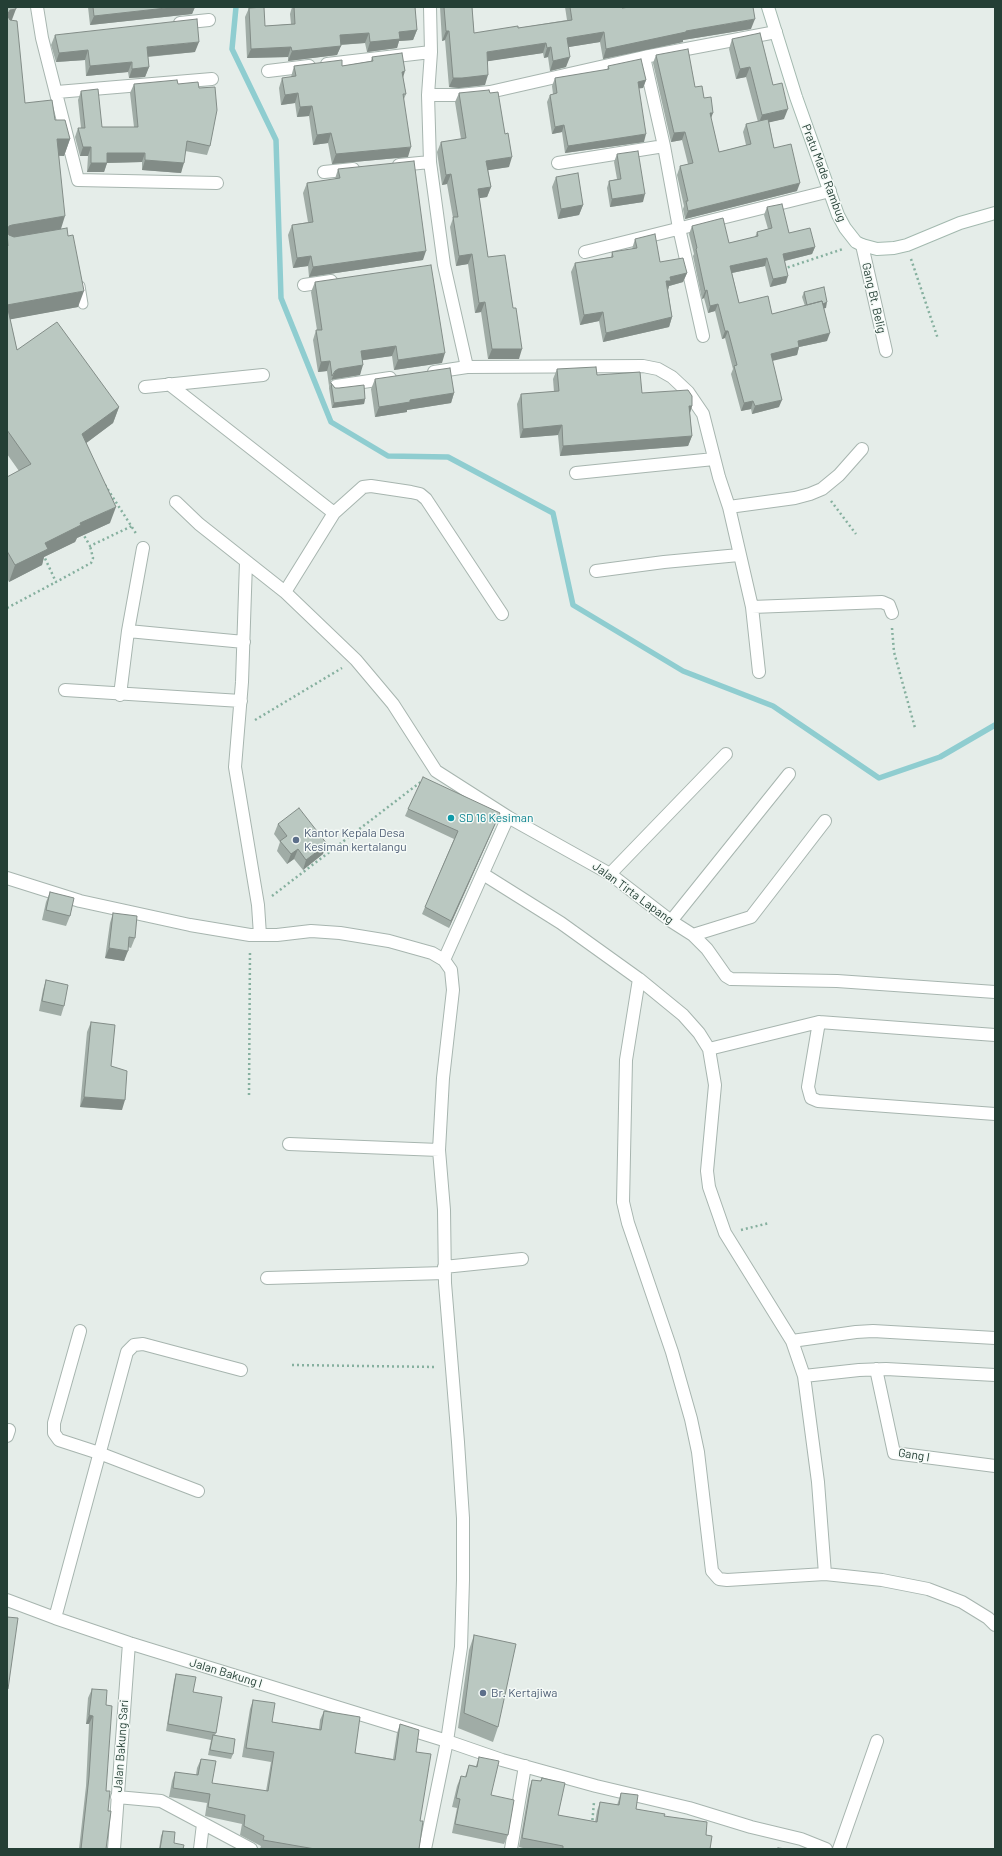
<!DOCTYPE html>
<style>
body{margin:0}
#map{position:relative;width:1002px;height:1856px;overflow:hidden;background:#e5ede9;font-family:Barlow,sans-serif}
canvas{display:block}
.frame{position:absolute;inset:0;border:8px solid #243f35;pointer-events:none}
</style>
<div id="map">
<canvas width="1002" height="1856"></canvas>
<div class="frame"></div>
</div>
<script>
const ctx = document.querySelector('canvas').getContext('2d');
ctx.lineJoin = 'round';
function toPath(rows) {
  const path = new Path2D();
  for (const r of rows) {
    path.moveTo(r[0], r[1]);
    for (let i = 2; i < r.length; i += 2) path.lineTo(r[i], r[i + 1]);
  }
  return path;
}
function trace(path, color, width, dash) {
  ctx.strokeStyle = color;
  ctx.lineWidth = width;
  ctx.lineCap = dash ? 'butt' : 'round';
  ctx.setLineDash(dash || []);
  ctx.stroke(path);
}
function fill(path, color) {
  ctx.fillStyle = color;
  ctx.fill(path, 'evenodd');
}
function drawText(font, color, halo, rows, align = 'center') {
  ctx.font = font + ' Barlow,sans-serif';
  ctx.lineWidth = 3;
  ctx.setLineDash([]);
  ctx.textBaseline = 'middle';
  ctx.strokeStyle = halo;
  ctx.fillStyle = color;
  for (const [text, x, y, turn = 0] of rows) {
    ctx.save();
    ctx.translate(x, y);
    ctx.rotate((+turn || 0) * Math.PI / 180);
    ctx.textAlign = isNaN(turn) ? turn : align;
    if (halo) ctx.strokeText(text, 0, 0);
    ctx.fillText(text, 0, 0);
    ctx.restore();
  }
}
trace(toPath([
 [236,7,232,49,276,140,281,298,331,422,388,456,448,457,553,513,573,605,683,671,773,706,879,778,940,757,995,725]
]), '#8fcdd0', 5.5);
const lane = toPath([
 [80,286,83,304]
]);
const street = toPath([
 [37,7,42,38,78,180,217,183],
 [430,7,431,52,428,95,430,162,444,265,467,367,643,366,658,369,672,377,688,392,703,414,719,477,729,507,752,607,759,672],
 [180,23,209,20],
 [327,64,431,52],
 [268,71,309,66],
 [57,92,212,79],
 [428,95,459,95,490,92,644,57,776,32],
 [664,146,679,228,703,336],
 [558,163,664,146,644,57],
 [399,165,430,162],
 [324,172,353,169],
 [862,245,886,351],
 [585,252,830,191],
 [304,285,331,281],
 [434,372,467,367],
 [169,384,334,513],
 [336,386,390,378],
 [145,387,263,375],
 [576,473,714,459],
 [176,502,199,524,285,592,356,660,393,704,436,771,508,817],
 [729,507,795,498,810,494,822,489,839,475,862,449],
 [246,562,242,682,235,767,258,905,260,935],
 [596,571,664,562,739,555],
 [285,592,334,513,363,487,371,486,411,492,420,494,426,499,502,614],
 [752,607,882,602,889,605,892,613],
 [128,631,244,642],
 [65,690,241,701],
 [120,695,128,631,143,548],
 [483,874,561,923,639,979,683,1015,699,1033,709,1049,715,1085,707,1171,709,1187,725,1233,792,1341,804,1376,818,1482,825,1574],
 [610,874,726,754],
 [7,878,80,901,190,925,250,935,277,935,311,931,340,933,389,941,432,953,444,960,451,970,453,990,443,1078,439,1150,444,1210,445,1283,458,1442,463,1518,463,1580,461,1647,447,1741,502,1760,596,1786,689,1808,751,1827,801,1839,826,1849],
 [671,921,789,774],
 [693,935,707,949,726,976,731,979,837,981,995,992],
 [444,960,508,817,610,874,671,921,693,935,751,917,825,821],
 [639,979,626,1060,623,1202,628,1223,672,1352,691,1419,698,1452,712,1571,719,1579,727,1580,825,1574,882,1580,928,1589,962,1602,988,1618,995,1625],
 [819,1022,808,1087,811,1098,818,1101,995,1114],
 [709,1049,819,1022,995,1035],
 [289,1144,439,1150],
 [444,1267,522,1259],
 [267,1278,445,1273],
 [80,1331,54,1423,54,1433,59,1440,99,1453,198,1491],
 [792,1341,856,1332,873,1331,995,1338],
 [876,1369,894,1453,995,1466],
 [804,1376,859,1370,886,1369,995,1375],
 [7,1436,9,1430],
 [7,1600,55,1618,129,1643,447,1741,425,1849],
 [55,1618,127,1352,134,1345,143,1344,241,1370],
 [117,1797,161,1801,251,1849],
 [114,1849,129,1643],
 [200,1849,203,1824],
 [511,1849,525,1766],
 [839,1849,877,1741]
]);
const secondary = toPath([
 [768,7,796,97,838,215,845,228,856,242,862,245,877,249,894,248,907,245,960,223,995,213]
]);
trace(lane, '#a7b5af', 11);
trace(street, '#a7b5af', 14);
trace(secondary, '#a3b9af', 14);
trace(toPath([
 [911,259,938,339],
 [783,269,843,249],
 [105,485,137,535],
 [831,501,856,534],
 [82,532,90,546,132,526],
 [43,554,56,582,91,563,93,558,90,546],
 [7,608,56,582],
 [892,628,894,652,915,728],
 [255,720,342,668],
 [272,896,422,781],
 [249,1095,250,950],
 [741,1230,769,1223],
 [292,1365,437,1367],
 [592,1825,594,1802]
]), '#86b09f', 2.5, [2, 3]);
trace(lane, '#fff', 9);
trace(street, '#fff', 12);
trace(secondary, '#fff', 12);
fill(toPath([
 [7,7,11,20,25,103,55,120,70,139,64,156,59,156,61,229,78,307,10,319,17,350,119,407,113,423,86,443,110,523,77,538,75,542,44,557,42,565,9,582,7,578,7,477,19,471,7,454],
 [88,7,195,7,192,14,90,25],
 [292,7,415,7,417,30,413,40,399,41,397,48,367,52,365,43,341,45,337,55,288,61,288,57,247,58,245,17,249,8,265,26,291,24,290,14],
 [440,7,472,7,474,33,518,28,567,20,565,7,622,7,622,8,751,29,683,40,683,42,603,59,600,42,568,47,566,67,550,71,548,57,544,58,543,53,487,61,485,85,459,88,449,87,445,40,442,41],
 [55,35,195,52,148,57,149,67,145,77,129,78,128,72,86,76,85,60,56,62,51,45],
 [732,39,773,85,784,119,769,122,774,148,797,191,685,219,683,209,684,206,677,175,680,166,688,164,682,140,671,142,653,63,656,55,695,87,704,98,711,118,719,152,746,145,743,132,746,124,758,122,746,77,736,79,729,49],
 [372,57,403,77,406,94,404,99,408,157,332,164,328,143,313,145,309,116,297,117,295,103,281,105,279,88,282,78,291,77,294,66,342,66,371,61],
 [608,66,646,80,643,88,639,88,644,142,565,153,562,132,552,134,547,102,550,95,553,94,552,86,555,78,607,70],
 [134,84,178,84,199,88,210,146,207,155,185,151,181,173,142,170,142,162,107,163,104,172,87,172,88,156,80,156,75,137,78,128,81,128,78,100,81,91,102,127,134,127,130,93],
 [459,93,490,93,509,167,488,170,491,187,487,197,479,198,488,257,519,359,488,359,481,312,475,313,468,264,456,266,450,227,453,218,447,184,442,185,437,152,441,142,461,139,455,102],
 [617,154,643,202,610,207,607,188,609,181,617,179,614,162],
 [338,169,423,260,309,277,308,266,293,268,288,235,292,225,308,222,303,193,307,183,335,179],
 [556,177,583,205,579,215,558,219,552,187],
 [767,207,789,233,815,247,812,254,785,261,786,283,770,287,765,266,732,273,739,303,772,314,805,306,802,297,804,292,826,308,824,308,827,341,799,347,797,355,772,360,779,407,752,414,751,409,741,411,731,374,733,369,725,338,722,339,715,311,708,313,704,298,702,299,693,256,694,254,689,234,692,226,729,243,755,237,757,232,768,229,764,215],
 [635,239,660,262,687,273,683,282,669,286,668,290,672,317,669,327,603,342,599,321,580,325,571,272,575,263,611,257,612,252,632,249],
 [315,282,442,363,394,370,392,356,362,360,360,375,335,379,331,380,329,386,327,371,318,372,313,340,316,330,317,330,311,292],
 [557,369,597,375,642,393,692,406,690,413,692,436,688,446,560,456,558,435,520,438,517,404,521,394,554,392,553,379],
 [375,379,454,393,451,403,407,410,407,412,375,417,371,389],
 [331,383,335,388,365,399,364,404,332,408,329,388],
 [408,809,497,820,449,928,422,914,454,839,405,816],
 [278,824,323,854,303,870,294,859,287,864,277,851,280,842,274,834],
 [50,892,70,916,66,926,42,920,46,902],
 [113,913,135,938,131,948,128,947,124,961,105,958,110,923],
 [46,980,64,1006,61,1016,39,1011,43,990],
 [91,1022,122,1110,80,1107,87,1032],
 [474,1635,498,1727,493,1742,458,1728,469,1650],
 [176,1674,193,1692,216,1733,215,1735,233,1754,231,1759,208,1755,211,1740,166,1731,174,1681],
 [92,1689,106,1705,106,1791,108,1811,106,1849,79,1849,86,1786,89,1724,86,1724,88,1698],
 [253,1700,272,1722,319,1729,320,1720,324,1711,355,1753,393,1759,397,1733,400,1724,416,1752,420,1821,419,1849,260,1849,261,1846,240,1835,242,1824,205,1816,207,1803,169,1797,172,1781,175,1772,196,1775,197,1768,201,1759,212,1783,266,1791,271,1762,242,1757,250,1709],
 [479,1757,491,1795,508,1835,504,1844,452,1833,457,1808,452,1807,457,1786,461,1776,465,1777,469,1765,476,1766],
 [542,1778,558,1815,595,1822,597,1811,600,1802,617,1805,621,1793,636,1809,664,1816,706,1835,710,1849,527,1849,519,1847,529,1789,532,1780,540,1781],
 [163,1831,174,1843,183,1849,159,1849,161,1836]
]), '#a0aca6');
fill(toPath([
 [175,7,195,7,192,14,90,25,94,16],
 [16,9,10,25,7,15,10,10],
 [755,19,751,29,683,40,683,42,603,59,606,49,686,31],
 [417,30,413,40,399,41,397,48,367,52,370,42,399,32],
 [446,31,449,31,445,40,442,41],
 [604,32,600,42,563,48,567,38],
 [369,33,365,43,336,45,340,35],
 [199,42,195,52,143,57,147,47],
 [546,43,543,53,483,62,487,52],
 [341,46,337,55,288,61,292,51],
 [291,47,288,57,247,58,251,49],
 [551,47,548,57,544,58,547,48],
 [88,50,85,60,56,62,59,53],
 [570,57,566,67,550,71,553,61],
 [132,62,128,72,86,76,90,66],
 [149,67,145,77,129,78,132,69],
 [750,67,746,77,736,79,740,69],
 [405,71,402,81,402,72],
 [488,75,485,85,459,88,449,87,453,78],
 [646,80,643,88,635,89,638,82],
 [298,93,295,103,281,105,285,95],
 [312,106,309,116,297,117,300,107],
 [788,109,784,119,758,125,762,115],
 [710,113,713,113,710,121],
 [564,125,562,132,552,134,555,127],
 [685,132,682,140,671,142,674,133],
 [331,133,328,143,313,145,317,135],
 [646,134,644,142,565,153,568,146],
 [57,139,70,139,64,156,51,155],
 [83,147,91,147,88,156,80,156],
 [411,147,408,157,332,164,336,154],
 [107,153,145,153,142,162,104,163],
 [512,157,509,167,483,171,486,161],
 [145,160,184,163,181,173,142,170],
 [91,163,107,163,104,172,87,172],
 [451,174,447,184,442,185,446,175],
 [800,183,797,191,685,219,688,211],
 [491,187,487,197,474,199,478,189],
 [645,194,643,202,610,207,612,199],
 [583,205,579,215,558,219,561,209],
 [65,216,60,232,7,241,7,231,9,226,12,225],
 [815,247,812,254,780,262,783,254],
 [426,251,423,260,309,277,313,267],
 [472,254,468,264,456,266,459,256],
 [311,256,308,266,293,268,297,258],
 [767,258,765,266,727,274,730,266],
 [687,273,683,282,669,286,668,290,666,281,670,277],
 [788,276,786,283,770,287,773,279],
 [707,290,704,298,702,299,705,291],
 [84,291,78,307,7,320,7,305],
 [485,302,481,312,475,313,479,303],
 [827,302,826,308,806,312,808,307],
 [718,304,715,311,708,313,710,306],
 [603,312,599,321,580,325,584,315],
 [672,317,669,327,603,342,606,333],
 [725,331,728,331,725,338,722,339],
 [830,333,827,341,799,347,797,355,768,362,771,354,798,341],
 [396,346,392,356,357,361,361,351],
 [492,349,522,349,519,359,488,359],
 [445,353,442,363,394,370,398,360],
 [330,361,327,371,318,372,321,362],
 [363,365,360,375,335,379,331,380,329,386,335,371,338,369],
 [454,393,451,403,407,410,407,412,375,417,379,407,410,400],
 [365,399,364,404,332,408,334,403],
 [782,400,779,407,752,414,755,406],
 [753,401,751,409,741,411,744,403],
 [689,406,692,406,689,416],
 [119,407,113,423,77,450,82,434],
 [562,425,558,435,520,438,523,429],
 [692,436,688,446,560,456,563,446],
 [116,507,110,523,77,538,75,542,44,557,42,565,9,582,15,565,45,543,80,523],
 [500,813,497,820,449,928,451,921],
 [327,844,323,854,303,870,306,860],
 [298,849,294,859,287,864,291,854],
 [109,948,128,951,124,961,105,958],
 [84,1097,125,1100,122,1110,80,1107],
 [89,1715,93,1716,89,1724,86,1724]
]), '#828c87');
const building = toPath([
 [7,7,16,7,16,9,10,10,7,15,7,7],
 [93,7,175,7,94,16,93,7],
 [264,7,265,26,295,24,294,7,415,7,417,30,399,32,400,39,370,42,369,33,340,35,341,46,292,51,291,47,251,49,249,8,264,7],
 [444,7,472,7,474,33,518,26,518,28,572,20,570,7,622,7,622,8,630,7,753,7,755,19,686,31,686,32,606,49,604,32,567,38,570,57,553,61,551,47,547,48,546,43,487,52,488,75,462,78,453,78,449,31,446,31,444,7],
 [7,15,10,20,17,21,25,103,52,100,55,120,65,120,70,139,57,139,65,216,12,225,9,226,7,231,7,15],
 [197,19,199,42,147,47,149,67,132,69,132,62,90,66,88,50,59,53,55,35,197,19],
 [760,33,773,85,782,83,788,109,762,115,750,67,740,69,732,39,760,33],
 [688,49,695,87,702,86,704,98,711,97,713,113,710,113,719,152,751,144,746,124,768,119,774,148,791,144,800,183,688,211,686,201,688,201,680,166,693,163,685,132,674,133,656,55,688,49],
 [402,53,405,71,402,72,406,94,403,94,411,147,336,154,331,133,317,135,312,106,300,107,298,93,285,95,282,78,296,76,294,66,342,60,342,66,373,61,372,57,402,53],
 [641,59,646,80,638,82,646,134,568,146,564,125,555,127,550,95,557,93,555,78,609,69,608,66,641,59],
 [177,80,178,84,198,82,199,88,215,87,217,110,210,146,187,141,184,163,145,160,145,153,107,153,107,163,91,163,91,147,83,147,78,128,85,128,81,91,98,89,102,127,138,127,134,84,177,80],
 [489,90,490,93,498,92,505,134,508,133,512,157,486,161,491,187,478,189,488,257,505,255,513,308,516,308,522,349,492,349,485,302,479,303,472,254,459,256,453,217,458,217,454,193,451,174,446,175,441,142,466,138,459,93,489,90],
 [638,151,645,194,612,199,609,181,621,179,617,154,638,151],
 [414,161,426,251,313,267,311,256,297,258,292,225,313,222,307,183,340,178,338,169,414,161],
 [578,173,583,205,561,209,556,177,578,173],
 [782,204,789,233,810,228,815,247,783,254,788,276,773,279,767,258,730,266,739,303,768,296,772,314,822,301,830,333,798,341,799,347,771,354,782,400,755,406,753,401,744,403,734,366,737,365,728,331,725,331,718,304,710,306,707,290,705,291,696,249,697,248,692,226,723,218,729,243,758,236,757,232,772,228,767,207,782,204],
 [67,228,68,236,73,235,84,291,7,305,17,350,57,322,119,407,82,434,116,507,80,523,81,525,45,543,48,549,15,565,7,551,7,477,31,464,7,430,7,246,8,246,7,231,9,235,14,237,67,228],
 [655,234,660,262,683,258,687,273,670,277,671,281,666,281,672,317,606,333,603,312,584,315,575,263,613,257,612,252,637,248,635,239,655,234],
 [431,265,445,353,398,360,396,346,361,351,363,365,338,369,335,371,332,376,330,361,321,362,316,330,322,330,315,282,431,265],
 [824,287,827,302,823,304,822,301,807,305,804,292,824,287],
 [596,367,597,375,640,372,642,393,688,390,692,396,692,406,689,406,692,436,563,446,562,425,523,429,521,394,559,391,557,369,596,367],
 [450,368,454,393,410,400,410,402,379,407,375,379,450,368],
 [331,383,335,388,339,388,364,385,365,399,334,403,331,383],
 [423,777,500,813,451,921,425,907,458,831,408,809,423,777],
 [299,808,327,844,306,860,298,849,291,854,280,841,287,836,278,824,299,808],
 [50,892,74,898,70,916,46,910,50,892],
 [113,913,137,916,135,938,129,937,128,951,109,948,113,913],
 [46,980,68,985,64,1006,42,1001,46,980],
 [91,1022,115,1025,111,1066,127,1071,125,1100,84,1097,91,1022],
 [7,1617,18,1618,8,1689,7,1689,7,1617],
 [474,1635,516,1644,498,1727,464,1713,474,1635],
 [176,1674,196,1677,193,1692,222,1697,216,1733,168,1724,176,1674],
 [92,1689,107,1690,106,1705,112,1706,106,1791,110,1791,108,1811,111,1811,106,1849,81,1849,89,1777,93,1716,89,1715,92,1689],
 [253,1700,275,1703,272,1722,321,1730,324,1711,360,1717,355,1753,395,1760,400,1724,419,1730,416,1752,431,1754,420,1821,423,1821,419,1849,315,1849,263,1840,264,1836,244,1826,245,1815,208,1807,210,1794,173,1788,175,1772,198,1775,201,1759,216,1761,212,1783,268,1791,274,1752,246,1748,253,1700],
 [213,1735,235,1739,233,1754,210,1750,213,1735],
 [479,1757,499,1761,491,1795,514,1800,508,1835,455,1824,460,1799,456,1798,461,1776,466,1777,469,1765,477,1767,479,1757],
 [542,1778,565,1783,558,1815,597,1822,600,1802,619,1805,621,1793,638,1795,636,1809,665,1814,664,1816,707,1822,706,1835,712,1836,710,1849,563,1849,563,1846,522,1838,532,1780,541,1781,542,1778],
 [163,1831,175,1832,174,1843,184,1845,183,1849,160,1849,163,1831],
 [778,1848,787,1849,778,1849,778,1848]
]);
fill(building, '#bac8c1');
trace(building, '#828c87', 1);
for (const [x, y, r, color] of [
 [451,818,4,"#0f9aa8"],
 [296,840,4,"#5c6f8a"],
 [483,1693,4,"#5c6f8a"]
]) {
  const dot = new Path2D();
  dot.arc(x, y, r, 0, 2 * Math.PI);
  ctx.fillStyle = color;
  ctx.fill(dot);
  trace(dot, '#f5faf7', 1.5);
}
drawText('12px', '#243f35', '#f5faf7', [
 ["Pratu Made Rambug",824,173,69],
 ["Gang Bt. Belig",874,298,77],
 ["Jalan Tirta Lapang",633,893,36],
 ["Gang I",914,1455,9],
 ["Jalan Bakung I",226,1673,17],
 ["Jalan Bakung Sari",121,1746,-86]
]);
drawText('12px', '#0d838f', '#f5faf7', [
 ["SD 16 Kesiman",459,818]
], 'left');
drawText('12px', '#4e5e75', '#f5faf7', [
 ["Kantor Kepala Desa",304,833],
 ["Kesiman kertalangu",304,847],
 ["Br. Kertajiwa",491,1693]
], 'left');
</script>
